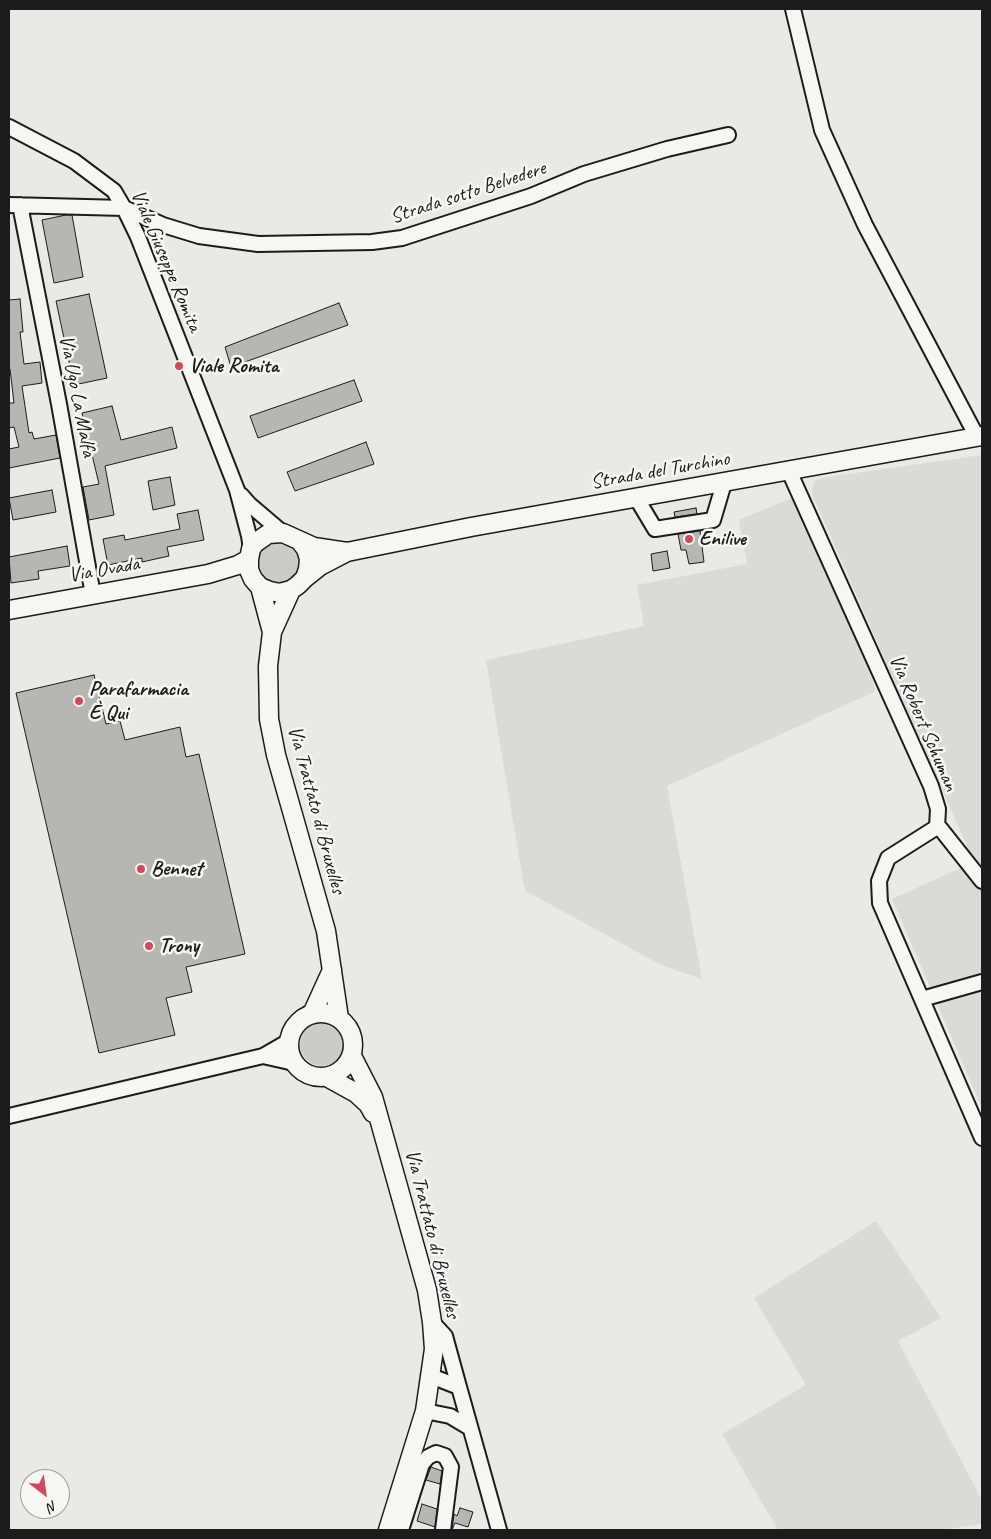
<!DOCTYPE html>
<meta charset="utf-8">
<style>
body{margin:0}
#map{position:relative;width:991px;height:1539px;overflow:hidden;background:#e9e9e5;font-family:Caveat,sans-serif}
canvas{display:block}
.frame{position:absolute;inset:0;border:10px solid #1c1c1c;pointer-events:none}
.north{position:absolute;left:20px;top:1469px;width:50px;height:50px;box-sizing:border-box;background:#f6f6f2;border:1px solid #9f9f9c;border-radius:50%;rotate:150deg;font-size:14px;font-weight:700;line-height:20px;text-align:center;color:#1c1c1c}
.north::after{content:'';display:block;margin:auto;width:18px;height:22px;background:#d1495b;clip-path:polygon(50% 0,100% 100%,50% 72%,0 100%)}
</style>
<div id="map">
<canvas width="991" height="1539"></canvas>
<div class="frame"></div>
<div class="north">N</div>
</div>
<script>
const ctx = document.querySelector('canvas').getContext('2d');
ctx.lineJoin = 'round';
function fill(path, color) {
  ctx.fillStyle = color;
  ctx.fill(path, 'evenodd');
}
function toPath(rows) {
  const path = new Path2D();
  for (const r of rows) {
    if (r.length === 3) {
      path.moveTo(r[0] + r[2], r[1]);
      path.arc(r[0], r[1], r[2], 0, 2 * Math.PI);
      continue;
    }
    path.moveTo(r[0], r[1]);
    for (let i = 2; i < r.length; i += 2) path.lineTo(r[i], r[i + 1]);
  }
  return path;
}
function trace(path, color, width, dash) {
  ctx.strokeStyle = color;
  ctx.lineWidth = width;
  ctx.lineCap = dash ? 'butt' : 'round';
  ctx.setLineDash(dash || []);
  ctx.stroke(path);
}
function drawText(font, color, halo, rows, align = 'center') {
  ctx.font = font + ' Caveat,sans-serif';
  ctx.lineWidth = 5;
  ctx.setLineDash([]);
  ctx.textBaseline = 'middle';
  ctx.strokeStyle = halo;
  ctx.fillStyle = color;
  for (const [text, x, y, turn = 0] of rows) {
    ctx.save();
    ctx.translate(x, y);
    ctx.rotate((+turn || 0) * Math.PI / 180);
    ctx.textAlign = isNaN(turn) ? turn : align;
    if (halo) ctx.strokeText(text, 0, 0);
    ctx.fillText(text, 0, 0);
    ctx.restore();
  }
}
fill(toPath([
 [982,455,982,1108,892,899,974,862,812,494,814,481,827,477],
 [794,497,864,657,876,691,667,786,702,979,661,965,526,891,524,886,486,660,644,626,637,585,747,564,739,520],
 [876,1221,941,1318,898,1341,982,1500,982,1524,940,1530,778,1530,722,1434,806,1385,754,1298]
]), '#dadad6');
fill(toPath([
 [276,538,296,545,302,566,295,579,282,585,268,582,258,572,256,557,258,550],
 [322,1044,22]
]), '#cbcbc7');
const building = toPath([
 [66,215,72,215,83,277,54,283,42,220,66,215],
 [89,294,107,378,74,385,56,301,89,294],
 [20,299,23,332,20,332,24,364,40,362,42,383,22,386,29,433,32,432,34,439,56,435,60,458,9,468,9,449,19,447,14,427,9,428,9,403,14,403,10,369,9,369,9,300,20,299],
 [339,303,348,325,231,367,225,347,339,303],
 [354,380,362,401,258,438,250,416,354,380],
 [112,406,121,440,172,427,177,448,105,466,114,515,89,520,83,487,99,484,82,413,112,406],
 [366,442,374,464,295,491,287,472,366,442],
 [170,477,175,505,153,510,148,481,170,477],
 [52,490,56,512,13,520,9,498,52,490],
 [696,508,697,514,675,517,674,512,696,508],
 [198,510,204,540,167,547,169,556,142,562,142,558,108,565,103,539,124,535,125,540,180,529,177,514,198,510],
 [700,531,704,562,689,564,686,550,681,550,678,534,700,531],
 [67,546,70,566,38,571,39,579,11,583,9,557,67,546],
 [667,551,670,568,653,571,651,554,667,551],
 [94,675,106,724,120,721,125,740,180,727,186,757,199,754,245,954,186,967,192,992,166,998,175,1035,99,1053,16,693,94,675],
 [431,1467,442,1471,440,1484,426,1480,431,1467],
 [422,1504,437,1509,435,1527,417,1521,422,1504],
 [460,1508,473,1512,468,1527,455,1523,452,1530,454,1514,457,1516,460,1508]
]);
fill(building, '#b6b6b3');
trace(building, '#1c1c1c', 1);
const minor = toPath([
 [793,9,822,130,865,225,977,437],
 [9,127,74,161,114,191,124,208,138,237,237,490,249,536,251,549],
 [9,205,124,208,163,225,199,236,258,244,372,242,402,238,531,196,584,174,667,149,728,135],
 [20,205,59,404,93,595],
 [789,471,931,786,938,809,937,827,888,858,879,881,880,903,982,1138],
 [241,495,249,504,283,533],
 [637,499,655,529,713,520,724,483],
 [937,827,940,828,982,881],
 [922,999,982,982],
 [263,1056,294,1063],
 [9,1116,263,1056,289,1041],
 [432,1322,445,1336,459,1387],
 [431,1376,459,1387,499,1530],
 [425,1411,450,1416,470,1428],
 [401,1530,422,1464,428,1457,436,1453,445,1456,451,1467,443,1530]
]);
const major = toPath([
 [300,541,306,549,309,559,308,569,305,578,298,585,291,590,280,593,270,591,260,587,253,579,249,570,249,559,251,549,255,543,268,534,283,533,314,547,347,552],
 [305,578,320,566,347,552,471,527,982,436],
 [260,587,272,632],
 [291,590,272,632,268,666,269,719,276,755,326,931,339,1018],
 [9,610,208,574,238,565,249,559],
 [321,1045,32],
 [312,1014,332,970],
 [352,1056,373,1097,427,1290,432,1322,434,1349,425,1411,388,1530],
 [327,1077,356,1093,368,1104,373,1113]
]);
trace(minor, '#1c1c1c', 18);
trace(major, '#1c1c1c', 21);
trace(minor, '#f6f6f2', 14);
trace(major, '#f6f6f2', 18);
for (const [x, y, r, color] of [
 [179,366,5,"#d1495b"],
 [689,539,5,"#d1495b"],
 [79,701,5,"#d1495b"],
 [141,869,5,"#d1495b"],
 [149,946,5,"#d1495b"]
]) {
  const dot = new Path2D();
  dot.arc(x, y, r, 0, 2 * Math.PI);
  ctx.fillStyle = color;
  ctx.fill(dot);
  trace(dot, '#f6f6f2', 2);
}
drawText('21px', '#1c1c1c', '#f6f6f2', [
 ["Strada sotto Belvedere",468,193,-18],
 ["Viale Giuseppe Romita",166,261,67],
 ["Via Ugo La Malfa",77,396,79],
 ["Strada del Turchino",660,471,-10],
 ["Via Ovada",104,570,-10],
 ["Via Robert Schuman",923,723,67],
 ["Via Trattato di Bruxelles",316,810,75],
 ["Via Trattato di Bruxelles",432,1234,76]
]);
drawText('bold 21px', '#1c1c1c', '#f6f6f2', [
 ["Viale Romita",189,366],
 ["Enilive",699,539],
 ["Parafarmacia",89,689],
 ["È Qui",89,713],
 ["Bennet",151,869],
 ["Trony",159,946]
], 'left');
</script>
